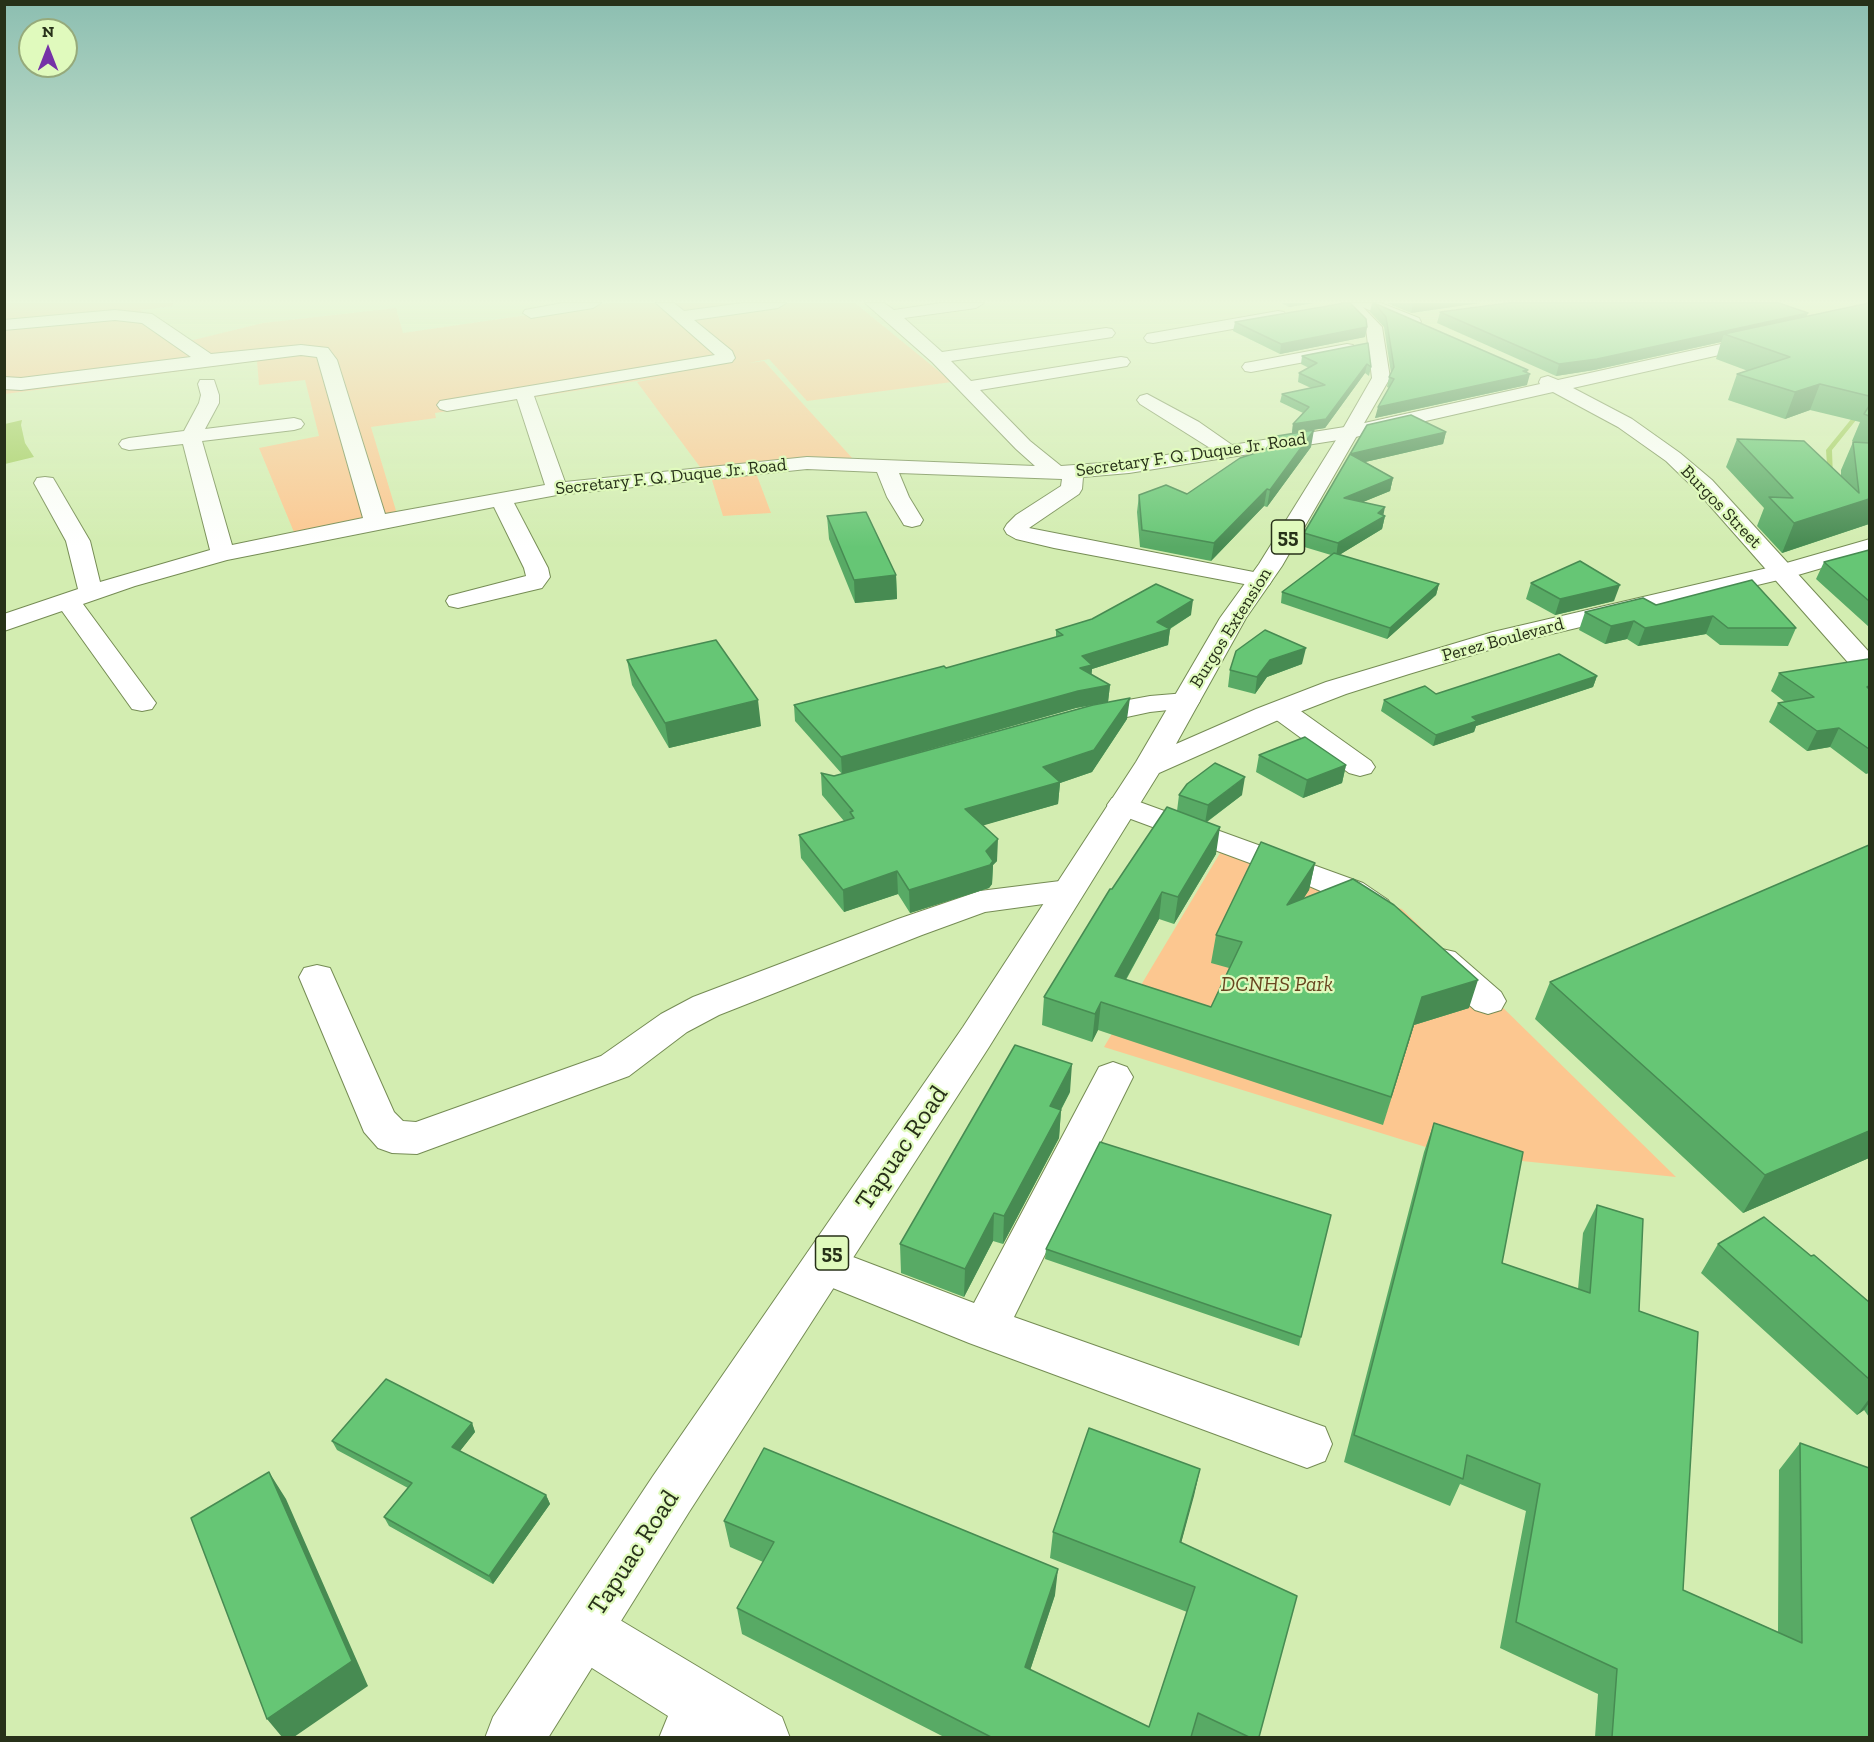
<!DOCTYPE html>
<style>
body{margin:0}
#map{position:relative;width:1874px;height:1742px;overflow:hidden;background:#d3edb1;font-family:"Zilla Slab",serif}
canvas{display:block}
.frame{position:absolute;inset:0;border:6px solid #273119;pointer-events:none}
.north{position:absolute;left:18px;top:18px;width:60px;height:60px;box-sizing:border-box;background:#e0fabd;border:2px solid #96aa7b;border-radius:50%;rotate:0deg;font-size:16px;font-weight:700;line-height:24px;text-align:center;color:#273119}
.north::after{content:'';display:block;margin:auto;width:21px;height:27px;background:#7532a7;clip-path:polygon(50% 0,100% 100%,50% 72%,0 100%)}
</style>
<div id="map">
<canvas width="1874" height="1742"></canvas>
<div class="frame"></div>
<div class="north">N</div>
</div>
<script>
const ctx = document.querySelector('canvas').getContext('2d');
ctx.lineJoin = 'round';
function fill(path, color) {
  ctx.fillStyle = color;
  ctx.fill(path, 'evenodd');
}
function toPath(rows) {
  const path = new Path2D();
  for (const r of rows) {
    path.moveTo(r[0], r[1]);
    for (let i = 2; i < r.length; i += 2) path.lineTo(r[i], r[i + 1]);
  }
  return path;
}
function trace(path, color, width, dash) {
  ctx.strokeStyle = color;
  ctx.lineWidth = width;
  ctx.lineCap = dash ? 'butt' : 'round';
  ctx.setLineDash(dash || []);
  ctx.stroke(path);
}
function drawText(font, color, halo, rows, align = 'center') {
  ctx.font = font + ' "Zilla Slab",serif';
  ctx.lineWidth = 4.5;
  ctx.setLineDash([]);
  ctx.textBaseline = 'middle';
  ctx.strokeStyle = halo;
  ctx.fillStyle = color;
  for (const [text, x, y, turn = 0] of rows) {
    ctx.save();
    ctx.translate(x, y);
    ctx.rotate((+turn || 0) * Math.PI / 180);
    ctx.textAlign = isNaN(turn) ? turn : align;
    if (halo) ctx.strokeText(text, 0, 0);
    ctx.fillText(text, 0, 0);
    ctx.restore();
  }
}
fill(toPath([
 [4,303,173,303,172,306,140,310,185,342,263,323,396,308,403,333,610,303,855,303,952,382,807,401,769,359,749,363,764,361,854,460,703,471,637,382,668,376,435,413,436,418,371,427,397,514,296,537,259,448,319,436,305,380,259,385,257,361,5,394],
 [756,473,771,513,723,516,711,477],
 [1220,853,1243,858,1402,909,1676,1177,1445,1153,1104,1047]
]), '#fcc790');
fill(toPath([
 [22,420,21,425,25,443,34,457,5,464,5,424]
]), '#a2cd5e');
fill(toPath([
 [1870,402,1870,407,1865,409,1832,450,1833,478,1828,479,1826,450,1861,407,1870,402]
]), '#a2cd5e');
const minor = toPath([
 [562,303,601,303,593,308,531,318,523,313,525,310,562,303],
 [656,303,674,303,684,311,743,303,786,303,778,308,694,320,732,351,735,358,732,362,534,396,565,482,807,457,1035,466,1016,449,932,362,865,303,884,303,894,310,941,303,984,303,976,308,904,318,942,352,1106,328,1112,329,1115,333,1112,337,1106,338,951,361,971,381,1121,357,1127,358,1130,362,1127,366,1121,367,980,390,1030,441,1061,466,1129,461,1210,448,1140,404,1137,400,1140,396,1147,394,1199,422,1232,445,1351,426,1540,384,1539,382,1541,378,1548,376,1558,380,1762,335,1768,336,1771,340,1768,344,1573,388,1632,419,1680,453,1712,480,1870,653,1870,678,1860,676,1696,490,1666,461,1618,427,1553,392,1351,438,1129,473,1083,477,1082,489,1079,494,1029,528,1269,575,1272,580,1269,585,1260,587,1054,548,1016,539,1007,534,1004,529,1007,524,1016,515,1061,486,1062,479,899,473,909,497,923,520,920,525,912,527,904,525,901,520,887,497,877,472,807,469,557,495,514,503,548,568,550,577,542,588,458,608,449,606,446,601,449,596,526,576,524,568,494,507,227,560,135,586,83,604,156,703,152,709,142,711,132,709,62,611,4,631,4,614,78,589,66,541,34,483,37,478,45,477,53,478,56,483,90,541,100,582,210,550,183,444,129,450,122,448,119,444,122,440,129,438,184,431,199,403,201,395,198,384,200,380,214,380,219,395,219,403,205,429,294,418,301,420,304,424,301,428,294,430,202,441,232,545,363,518,317,357,301,355,21,390,4,389,4,377,21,378,191,357,142,323,115,320,4,330,4,320,115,310,152,314,211,354,301,345,328,348,337,360,385,514,545,485,517,399,447,411,440,409,437,405,440,401,715,355,656,303],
 [1358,303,1381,303,1419,318,1421,322,1413,327,1407,326,1360,306,1358,303],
 [1278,311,1284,312,1286,316,1284,320,1153,343,1147,342,1144,338,1147,334,1153,333,1278,311],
 [1347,344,1353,345,1356,349,1353,353,1251,372,1245,371,1242,367,1245,363,1251,362,1347,344],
 [1186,693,1196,695,1200,701,1196,707,1150,712,1085,726,1075,723,1071,717,1075,711,1085,708,1150,696,1186,693],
 [1281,702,1291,704,1371,761,1375,767,1371,773,1360,776,1349,773,1271,716,1267,710,1271,704,1281,702],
 [1123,796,1363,883,1388,900,1393,908,1388,916,1376,919,1364,916,1339,899,1293,879,1112,812,1107,805,1112,798,1123,796],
 [1068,880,1080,883,1085,891,1080,899,985,912,922,935,719,1015,687,1032,629,1076,417,1154,392,1153,378,1148,364,1132,299,977,304,968,317,965,330,968,394,1112,403,1121,416,1122,601,1056,661,1014,693,997,898,919,980,891,1068,880],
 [1442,949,1455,952,1501,992,1506,1001,1501,1010,1488,1014,1475,1010,1429,970,1424,961,1429,952,1442,949],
 [1113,1062,1127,1067,1133,1077,1014,1317,1325,1427,1332,1444,1325,1461,1307,1468,969,1343,808,1278,802,1265,808,1252,824,1246,974,1303,1099,1067,1113,1062],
 [585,1603,605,1611,782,1717,790,1738,659,1738,668,1716,565,1651,557,1631,565,1611,585,1603]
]);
const major = toPath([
 [1342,303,1359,303,1382,327,1390,378,1282,566,1246,618,1176,744,1256,709,1326,682,1493,632,1776,566,1870,539,1870,554,1791,577,1509,644,1409,674,1346,694,1276,721,1159,773,989,1047,689,1512,548,1738,485,1738,493,1717,653,1476,963,1027,1136,762,1220,618,1259,564,1341,432,1372,378,1366,328,1342,303]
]);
trace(minor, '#758c54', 2);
trace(major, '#758c54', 2);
fill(minor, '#fff');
fill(major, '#fff');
fill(toPath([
 [1281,303,1314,303,1289,307],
 [1372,303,1375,303,1527,373,1527,385,1375,418,1389,388,1387,387,1389,377,1391,373,1384,327,1370,312],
 [1387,303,1479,303,1411,313],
 [1869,303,1869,524,1782,553,1757,526,1764,508,1726,467,1737,439,1841,476,1841,470,1853,442,1857,443,1852,441,1860,422,1810,410,1785,419,1728,400,1737,374,1748,371,1716,359,1721,342,1594,370,1556,376,1437,323,1440,312,1807,317],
 [1235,322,1367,327,1365,337,1280,354,1233,331],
 [1368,343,1371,367,1369,376,1365,373,1325,428,1292,433,1293,424,1303,413,1280,402,1282,394,1311,388,1298,382,1299,373,1309,368,1301,364,1302,356],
 [1367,425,1446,432,1443,444,1365,462,1393,478,1390,491,1363,502,1385,516,1382,529,1339,555,1439,584,1436,595,1387,639,1281,603,1282,592,1331,555,1301,546,1304,533],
 [1311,447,1267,507,1264,506,1211,561,1140,547,1137,512,1139,495,1187,494],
 [827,516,896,575,897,599,855,603,829,539],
 [1869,550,1869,627,1816,579,1824,562],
 [1531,583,1614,601,1555,615,1526,599],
 [1656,605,1796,628,1788,646,1720,645,1706,634,1638,646,1627,639,1605,644,1579,630,1585,612],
 [1191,615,1170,629,1168,645,1092,669,1091,675,1110,685,1108,702,1076,708,842,774,795,721,794,705,946,668,1056,638,1056,630],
 [627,660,761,726,669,748,632,685],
 [1869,660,1869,773,1866,774,1830,747,1807,751,1769,722,1778,703,1785,702,1771,691,1779,673],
 [1302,664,1267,677,1255,694,1228,687,1230,670],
 [1597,676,1593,687,1476,726,1474,732,1433,746,1381,711,1384,700],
 [1127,719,1092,772,1060,783,1058,804,983,825,997,861,993,865,992,884,989,888,910,913,898,894,844,912,801,858,799,835,844,821,822,795,821,773,834,776],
 [1259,755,1346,765,1342,783,1303,798,1256,772],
 [1179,795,1242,795,1207,822,1216,854,1174,924,1159,919,1126,980,1211,1007,1229,968,1211,963,1216,935,1315,863,1309,890,1303,899,1469,1008,1414,1025,1383,1125,1098,1030,1092,1042,1042,1025,1044,997,1112,889,1177,811],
 [1869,845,1869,1158,1743,1213,1535,1019,1550,982],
 [1070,1092,1061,1110,1059,1138,1003,1244,993,1241,964,1297,901,1273,900,1244],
 [1434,1123,1502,1263,1578,1289,1583,1233,1597,1205,1639,1311,1683,1590,1778,1632,1779,1470,1800,1443,1869,1737,1595,1737,1598,1694,1500,1648,1526,1511,1460,1484,1450,1506,1344,1462,1424,1152],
 [1718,1244,1811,1256,1869,1302,1869,1417,1864,1410,1857,1415,1701,1273],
 [1046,1249,1301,1337,1299,1346,1045,1259],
 [472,1423,475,1432,460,1451,546,1495,550,1504,493,1584,389,1526,384,1517,408,1488,337,1450,332,1441],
 [1200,1469,1181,1543,1259,1737,944,1737,742,1634,737,1608,763,1562,730,1547,724,1521,1055,1595,1030,1670,1149,1727,1187,1612,1050,1558,1053,1532]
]), '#58aa65');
fill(toPath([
 [1290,303,1314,303,1289,307],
 [1413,303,1479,303,1411,313],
 [1808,313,1804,324,1724,334,1721,342,1594,370,1556,376,1559,364],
 [1367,327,1365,337,1280,354,1281,344],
 [1367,364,1365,373,1325,428,1292,433,1293,424],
 [1528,370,1526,375,1530,374,1527,385,1375,418,1378,407],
 [1820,384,1810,410,1785,419,1795,392],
 [1314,430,1311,447,1267,507,1270,490],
 [1446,432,1443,444,1348,466,1350,454],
 [1393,478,1390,491,1341,511,1344,498],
 [1267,489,1264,506,1211,561,1214,543],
 [1869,499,1869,524,1782,553,1794,523],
 [1385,507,1383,517,1385,516,1382,529,1336,557,1338,543],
 [896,575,897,599,855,603,854,580],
 [1439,584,1436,595,1387,639,1390,628],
 [1620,585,1614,601,1555,615,1560,599],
 [1193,600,1191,615,1169,629,1170,629,1168,645,1092,669,1091,681,1079,684,1082,656,1157,622],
 [1713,616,1706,634,1638,646,1645,628],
 [1634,621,1627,639,1605,644,1611,626],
 [1306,648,1302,664,1267,677,1255,694,1257,677,1270,660],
 [1597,676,1593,687,1476,726,1474,732,1433,746,1436,735,1472,717],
 [1110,685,1108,702,1076,708,842,774,841,757,1078,691],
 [1130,698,1127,719,1092,772,1060,783,1058,804,964,831,965,809,1043,767],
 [758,700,761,726,669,748,665,723],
 [1839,728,1830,747,1807,751,1817,731],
 [1346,765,1342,783,1303,798,1307,780],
 [1245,777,1242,795,1205,823,1208,805],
 [1220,827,1216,854,1174,924,1178,897],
 [998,839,997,861,993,865,992,884,989,888,910,913,909,890,986,851],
 [1315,863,1309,890,1281,933,1287,905],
 [897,871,898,894,844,912,843,890],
 [1162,892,1159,919,1112,1004,1115,976],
 [1478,980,1469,1008,1414,1025,1383,1125,1422,997],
 [1101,1002,1098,1030,1092,1042,1095,1014],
 [1072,1064,1070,1092,1049,1132,1061,1110,1059,1138,1003,1244,1004,1216,1050,1106],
 [1869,1131,1869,1158,1743,1213,1765,1175],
 [994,1213,993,1241,964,1297,965,1269],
 [1869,1399,1869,1403,1864,1410,1857,1415],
 [472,1423,475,1432,456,1456,452,1447],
 [1200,1469,1194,1496,1174,1569,1180,1542],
 [269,1472,286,1499,368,1686,294,1737,282,1737,267,1719],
 [546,1495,550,1504,493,1584,489,1576],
 [1058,1569,1055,1595,1023,1692,1025,1667]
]), '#478b52');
const building = toPath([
 [1345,303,1350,303,1366,319,1367,327,1281,344,1235,322,1345,303],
 [1374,303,1528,370,1523,371,1530,374,1378,407,1394,379,1389,377,1394,367,1386,317,1374,303],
 [1508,303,1779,303,1808,313,1597,359,1559,364,1440,312,1508,303],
 [1869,303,1869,396,1820,384,1795,392,1737,374,1790,357,1724,334,1869,303],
 [1368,343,1371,367,1367,364,1326,419,1293,424,1309,407,1282,394,1325,385,1299,373,1317,363,1302,356,1368,343],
 [1869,406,1869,416,1864,414,1869,406],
 [1411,415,1446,432,1350,454,1393,478,1344,498,1385,507,1378,513,1385,516,1338,543,1304,533,1367,425,1411,415],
 [1314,430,1270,490,1267,489,1214,543,1142,530,1139,495,1166,485,1187,494,1240,458,1265,450,1277,436,1314,430],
 [1737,439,1804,441,1859,493,1853,442,1869,443,1869,499,1794,523,1769,497,1793,498,1737,439],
 [866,512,896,575,854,580,827,516,866,512],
 [1869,550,1869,601,1824,562,1869,550],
 [1334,553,1439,584,1390,628,1282,592,1334,553],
 [1580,561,1620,585,1560,599,1531,583,1580,561],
 [1752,580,1796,628,1728,628,1713,616,1645,628,1634,621,1611,626,1585,612,1643,598,1656,605,1752,580],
 [1156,584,1193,600,1157,622,1170,629,1082,656,1092,665,1080,668,1110,685,1078,691,841,757,794,705,944,666,946,668,1063,635,1056,630,1092,619,1156,584],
 [1265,630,1306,648,1270,660,1257,677,1230,670,1236,651,1265,630],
 [716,640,758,700,665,723,627,660,716,640],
 [1559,654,1597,676,1472,717,1477,721,1436,735,1384,700,1425,686,1436,694,1559,654],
 [1868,659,1869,660,1869,686,1867,687,1869,689,1869,749,1839,728,1817,731,1778,703,1814,697,1779,673,1868,659],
 [1130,698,1094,750,1043,767,1060,782,965,809,998,839,986,851,993,861,990,865,909,890,897,871,843,890,799,835,854,818,850,812,853,811,821,773,834,776,1093,705,1130,698],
 [1305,737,1346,765,1307,780,1259,755,1305,737],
 [1215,763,1245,777,1208,805,1179,795,1187,784,1215,763],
 [1167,807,1220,827,1178,897,1162,892,1115,976,1211,1007,1242,942,1216,935,1261,842,1315,863,1287,905,1353,879,1394,905,1478,980,1422,997,1391,1097,1101,1002,1095,1014,1044,997,1110,889,1112,889,1167,807],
 [1869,845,1869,1131,1765,1175,1550,982,1869,845],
 [1015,1045,1072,1064,1050,1106,1061,1110,1004,1216,994,1213,965,1269,900,1244,1015,1045],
 [1434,1123,1523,1152,1502,1263,1590,1293,1597,1205,1643,1219,1639,1311,1698,1332,1683,1590,1802,1643,1800,1443,1869,1468,1869,1737,1612,1737,1617,1669,1516,1622,1540,1484,1467,1455,1463,1479,1354,1435,1434,1123],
 [1100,1142,1331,1215,1301,1337,1046,1249,1100,1142],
 [1764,1217,1811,1256,1814,1255,1869,1302,1869,1379,1718,1244,1764,1217],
 [386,1379,472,1423,452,1447,546,1495,489,1576,384,1517,412,1483,332,1441,386,1379],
 [1089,1428,1200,1469,1180,1542,1297,1596,1259,1737,1249,1737,1198,1713,1191,1737,991,1737,737,1608,774,1542,724,1521,764,1448,1058,1569,1025,1667,1149,1727,1195,1587,1053,1532,1089,1428],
 [269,1472,352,1661,267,1719,191,1518,269,1472]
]);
fill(building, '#66c675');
trace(building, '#478b52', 1.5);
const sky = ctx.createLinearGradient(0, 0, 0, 547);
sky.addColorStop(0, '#8cbeb1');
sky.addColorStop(0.55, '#ebf7dc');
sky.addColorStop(1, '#ebf7dc00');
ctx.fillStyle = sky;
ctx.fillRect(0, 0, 1874, 547);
drawText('18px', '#273119', '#e0fabd', [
 ["Secretary F. Q. Duque Jr. Road",1191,455,-8],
 ["Secretary F. Q. Duque Jr. Road",671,477,-6],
 ["Burgos Street",1721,507,46],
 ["Burgos Extension",1231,628,-58],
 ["Perez Boulevard",1503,640,-15]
]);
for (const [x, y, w] of [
 [1288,537,33],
 [832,1253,33]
]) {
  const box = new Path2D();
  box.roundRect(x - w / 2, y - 17, w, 34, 4.5);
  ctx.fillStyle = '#e0fabd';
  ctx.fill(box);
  trace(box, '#273119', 1.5);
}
drawText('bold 20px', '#273119', null, [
 ["55",1288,537],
 ["55",832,1253]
]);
drawText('italic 21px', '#684620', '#e0fabd', [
 ["DCNHS Park",1277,985]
]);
drawText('26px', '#273119', '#e0fabd', [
 ["Tapuac Road",902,1148,-56],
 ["Tapuac Road",634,1553,-57]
]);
</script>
